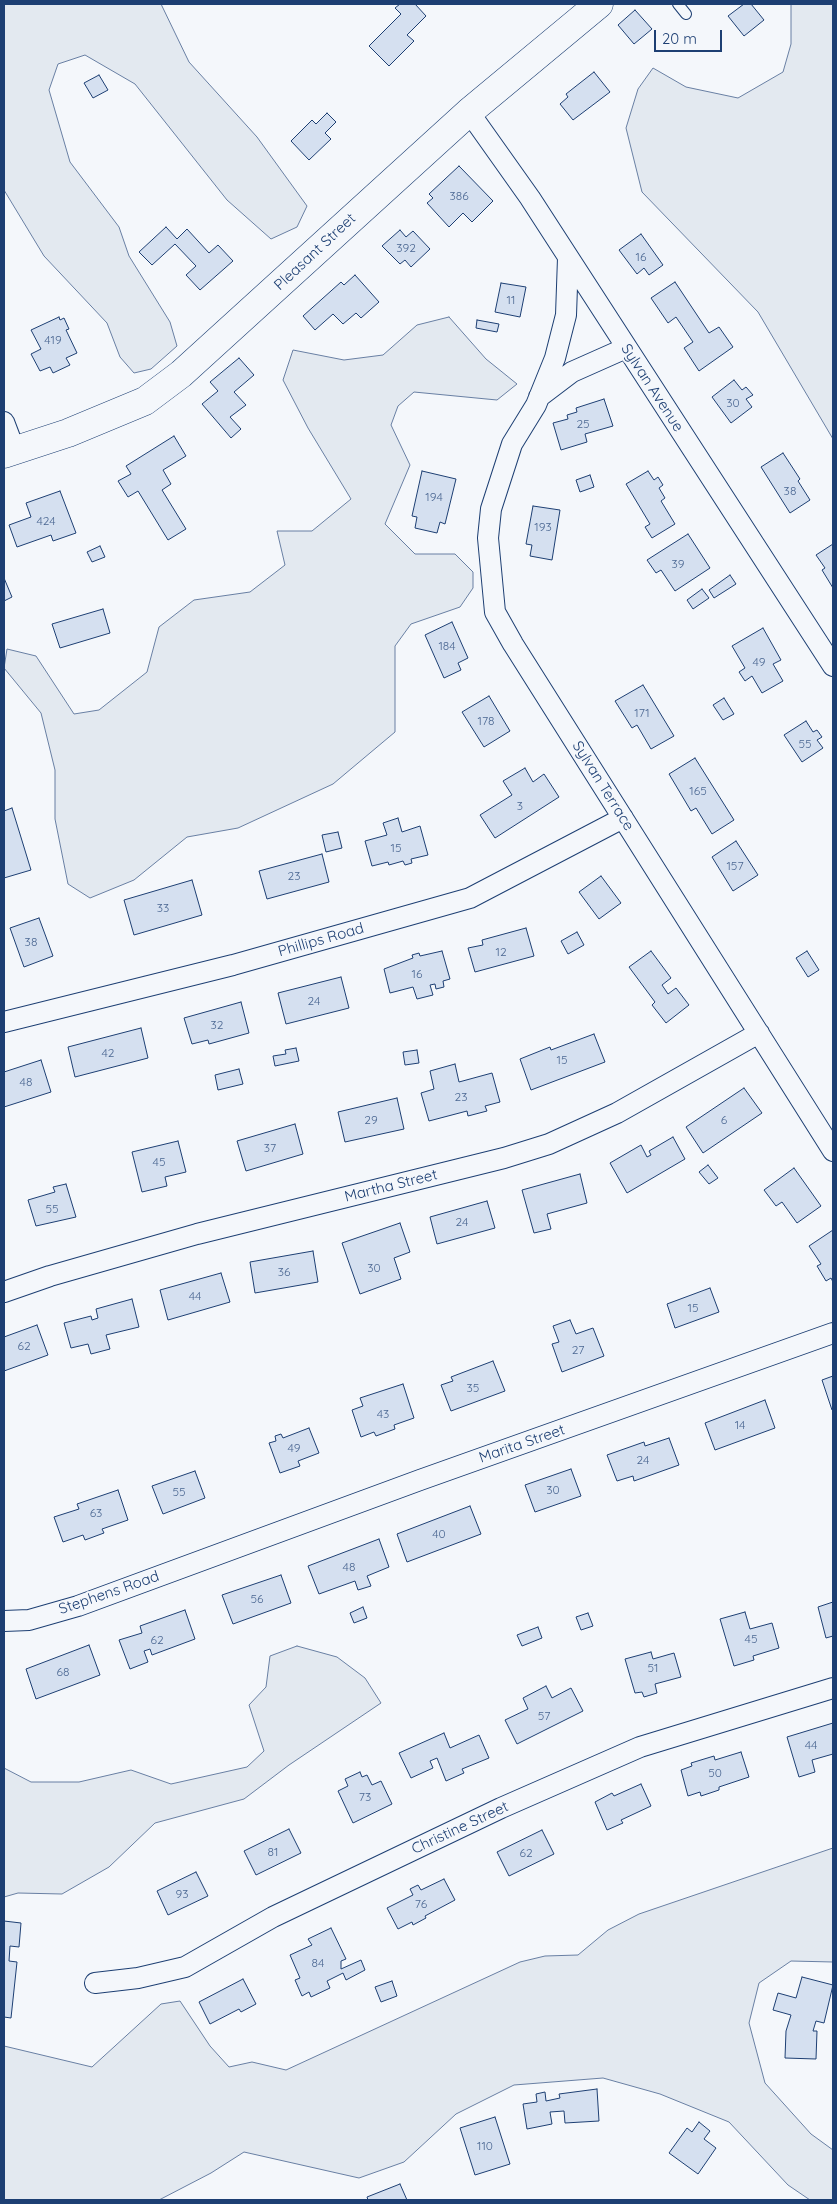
<!DOCTYPE html>
<style>
body{margin:0}
#map{position:relative;width:837px;height:2204px;overflow:hidden;background:#f4f7fb;font-family:Quicksand,sans-serif}
canvas{display:block}
.frame{position:absolute;inset:0;border:5px solid #1d3f73;pointer-events:none}
.scale{position:absolute;left:654px;top:30px;width:68px;height:22px;box-sizing:border-box;border:2px solid #1d3f73;border-top:0;padding-left:6px;font-size:15px;line-height:18px;white-space:nowrap;color:#1d3f73;-webkit-text-stroke:4px #f4f7fb;paint-order:stroke}
</style>
<div id="map">
<canvas width="837" height="2204"></canvas>
<div class="frame"></div>
<div class="scale">20 m</div>
</div>
<script>
const ctx = document.querySelector('canvas').getContext('2d');
ctx.lineJoin = 'round';
function fill(path, color) {
  ctx.fillStyle = color;
  ctx.fill(path, 'evenodd');
}
function toPath(rows) {
  const path = new Path2D();
  for (const r of rows) {
    path.moveTo(r[0], r[1]);
    for (let i = 2; i < r.length; i += 2) path.lineTo(r[i], r[i + 1]);
  }
  return path;
}
function trace(path, color, width, dash) {
  ctx.strokeStyle = color;
  ctx.lineWidth = width;
  ctx.lineCap = dash ? 'butt' : 'round';
  ctx.setLineDash(dash || []);
  ctx.stroke(path);
}
function drawText(font, color, halo, rows, align = 'center') {
  ctx.font = font + ' Quicksand,sans-serif';
  ctx.lineWidth = 4;
  ctx.setLineDash([]);
  ctx.textBaseline = 'middle';
  ctx.strokeStyle = halo;
  ctx.fillStyle = color;
  for (const [text, x, y, turn = 0] of rows) {
    ctx.save();
    ctx.translate(x, y);
    ctx.rotate((+turn || 0) * Math.PI / 180);
    ctx.textAlign = isNaN(turn) ? turn : align;
    if (halo) ctx.strokeText(text, 0, 0);
    ctx.fillText(text, 0, 0);
    ctx.restore();
  }
}
const green = toPath([
 [4,4,161,4,189,62,257,137,307,206,297,227,271,239,227,200,135,84,85,55,58,64,49,90,70,162,119,227,129,256,170,322,177,346,151,369,134,373,120,357,107,323,44,256,4,190,4,4],
 [791,4,833,4,833,439,758,312,642,192,626,128,638,89,653,68,686,87,738,98,783,72,791,44,791,4],
 [449,317,486,359,517,384,497,400,414,392,398,406,391,425,410,465,385,524,415,554,455,554,473,572,473,588,460,607,411,624,395,646,395,732,333,784,238,828,187,837,134,880,90,898,68,884,55,819,55,770,41,713,4,668,7,649,36,656,74,714,99,710,147,672,159,627,194,600,250,592,285,565,277,531,312,531,351,499,308,428,283,380,293,350,344,360,383,355,417,325,449,317],
 [297,1646,337,1657,365,1678,381,1703,289,1765,244,1799,155,1823,109,1867,62,1894,18,1893,4,1897,4,1768,31,1782,79,1782,131,1770,171,1784,247,1767,264,1751,249,1705,266,1687,270,1656,297,1646],
 [833,1848,833,1962,791,1961,759,1983,749,2023,765,2083,811,2134,833,2150,833,2200,810,2200,788,2185,729,2122,660,2094,603,2078,514,2085,456,2114,404,2162,359,2178,244,2152,211,2173,159,2200,4,2200,4,2046,92,2067,161,2004,180,2001,210,2046,229,2067,252,2062,286,2070,520,1962,545,1956,578,1955,608,1930,639,1914,833,1848]
]);
fill(green, '#e3e9f0');
trace(green, '#687fa3', 1);
const building = toPath([
 [400,4,415,4,426,16,407,35,414,41,389,66,369,46,401,14,395,8,400,4],
 [744,4,751,4,764,20,744,36,728,16,744,4],
 [635,10,652,29,634,44,618,25,635,10],
 [594,72,610,92,573,120,560,104,568,97,566,94,594,72],
 [99,75,108,90,93,98,84,83,99,75],
 [327,113,336,122,325,133,331,139,309,160,291,141,312,120,316,124,327,113],
 [459,166,493,201,472,222,463,213,449,227,427,203,433,198,429,194,459,166],
 [166,227,177,239,187,229,209,253,218,245,233,261,200,290,186,275,196,266,175,244,152,265,139,252,166,227],
 [400,230,406,237,413,231,430,249,411,267,405,260,400,264,382,246,400,230],
 [641,234,663,265,649,275,644,268,637,274,619,250,641,234],
 [355,275,379,302,361,318,356,313,343,324,333,314,315,330,303,316,341,282,344,285,355,275],
 [675,282,709,333,719,327,733,347,699,371,684,348,693,342,676,317,668,323,651,298,675,282],
 [501,283,526,287,520,317,495,312,501,283],
 [59,317,60,320,64,318,69,329,66,330,77,353,66,358,70,365,53,373,50,367,40,371,31,354,41,349,31,330,59,317],
 [477,320,499,324,497,332,476,328,477,320],
 [239,358,254,375,234,392,246,405,230,417,241,429,231,438,202,404,218,391,210,382,239,358],
 [734,380,742,390,746,387,753,395,746,399,752,407,731,423,712,397,734,380],
 [604,399,613,426,585,434,587,442,561,450,553,423,568,419,567,415,577,412,576,408,604,399],
 [174,436,186,456,163,470,171,484,162,490,186,529,168,540,138,491,128,497,118,481,131,474,126,466,174,436],
 [783,453,800,479,798,481,810,500,790,513,761,467,783,453],
 [422,471,456,479,445,524,440,522,437,533,415,528,417,517,412,516,422,471],
 [648,471,654,480,658,477,663,485,659,488,665,498,661,501,675,524,652,538,645,527,650,524,626,484,648,471],
 [590,475,594,487,580,492,576,480,590,475],
 [60,491,76,533,53,541,51,535,17,547,9,525,31,517,26,503,60,491],
 [533,506,560,510,552,560,530,556,532,545,526,544,533,506],
 [688,534,710,568,675,591,661,570,656,573,647,560,688,534],
 [833,544,833,588,822,570,825,568,816,555,833,544],
 [100,546,105,557,92,562,87,552,100,546],
 [730,575,736,584,714,598,709,590,730,575],
 [4,578,12,597,4,601,4,578],
 [702,589,709,598,693,609,687,600,702,589],
 [103,609,110,633,60,648,52,624,103,609],
 [452,622,468,658,458,663,461,670,444,678,425,635,452,622],
 [763,628,781,660,773,664,783,681,762,693,752,676,745,681,739,672,745,668,732,646,763,628],
 [643,685,674,736,651,749,637,725,632,728,615,701,643,685],
 [489,696,510,731,484,747,462,712,489,696],
 [724,698,734,714,723,720,713,705,724,698],
 [806,721,813,732,817,730,822,737,817,740,823,748,802,762,784,735,806,721],
 [695,758,734,820,712,834,696,808,691,811,669,774,695,758],
 [525,768,533,782,544,774,559,797,495,838,480,815,512,795,503,781,525,768],
 [12,808,31,870,4,878,4,811,12,808],
 [398,818,402,832,420,826,428,855,411,859,412,863,405,865,403,861,389,865,388,862,372,866,365,841,387,835,383,823,398,818],
 [338,832,342,848,326,852,322,835,338,832],
 [736,841,758,875,733,891,712,857,736,841],
 [322,854,329,882,267,899,259,871,322,854],
 [601,876,621,903,599,919,579,892,601,876],
 [192,880,202,915,134,935,124,900,192,880],
 [39,918,53,956,24,967,10,928,39,918],
 [526,928,534,956,475,972,468,948,483,945,482,940,526,928],
 [577,932,584,945,568,954,561,941,577,932],
 [442,951,450,979,443,981,444,987,436,989,435,984,430,985,433,995,417,999,413,987,390,993,384,969,413,958,412,955,419,953,420,956,442,951],
 [651,951,671,978,662,985,668,994,676,988,689,1005,666,1023,652,1005,655,1002,629,967,651,951],
 [807,951,819,970,808,977,796,958,807,951],
 [341,977,349,1008,286,1024,278,993,341,977],
 [241,1002,249,1033,209,1044,208,1040,192,1044,184,1018,241,1002],
 [141,1028,148,1058,75,1077,68,1047,141,1028],
 [594,1034,605,1062,531,1090,520,1059,550,1047,551,1050,594,1034],
 [296,1048,299,1061,275,1066,273,1056,286,1054,285,1050,296,1048],
 [417,1050,419,1063,405,1065,403,1052,417,1050],
 [41,1060,51,1092,4,1107,4,1072,41,1060],
 [455,1064,459,1082,492,1073,500,1102,485,1106,487,1111,468,1116,467,1111,429,1121,421,1093,434,1089,430,1071,455,1064],
 [239,1069,243,1084,218,1090,215,1075,239,1069],
 [744,1088,762,1113,703,1153,686,1127,744,1088],
 [397,1098,404,1129,345,1142,338,1112,397,1098],
 [295,1124,303,1154,246,1171,237,1141,295,1124],
 [673,1137,685,1159,627,1193,610,1163,641,1145,647,1157,651,1155,649,1151,673,1137],
 [178,1141,186,1172,165,1177,167,1186,142,1192,132,1152,178,1141],
 [708,1165,718,1178,709,1184,699,1172,708,1165],
 [794,1168,821,1206,797,1223,782,1202,776,1206,764,1190,794,1168],
 [580,1174,587,1203,547,1214,551,1229,534,1233,522,1190,580,1174],
 [66,1184,76,1217,36,1226,28,1200,55,1192,53,1187,66,1184],
 [487,1201,495,1228,437,1244,430,1217,487,1201],
 [400,1223,410,1252,394,1258,401,1279,360,1294,342,1243,400,1223],
 [833,1230,833,1282,831,1278,826,1281,817,1266,821,1264,809,1246,833,1230],
 [313,1251,318,1282,255,1293,250,1262,313,1251],
 [221,1273,230,1302,168,1320,160,1290,221,1273],
 [710,1288,719,1312,675,1328,667,1304,710,1288],
 [132,1299,139,1327,106,1335,110,1349,91,1354,88,1344,71,1348,64,1323,91,1316,92,1320,98,1318,96,1309,132,1299],
 [570,1320,576,1334,593,1328,604,1356,562,1372,552,1344,559,1342,553,1326,570,1320],
 [37,1325,48,1355,4,1371,4,1337,37,1325],
 [493,1361,505,1391,451,1411,441,1385,453,1381,451,1377,493,1361],
 [833,1376,833,1409,832,1410,822,1380,833,1376],
 [403,1384,414,1418,394,1425,395,1429,376,1436,374,1432,361,1437,352,1410,363,1406,360,1398,403,1384],
 [765,1400,775,1428,715,1450,705,1423,765,1400],
 [309,1428,319,1453,298,1461,300,1466,280,1473,269,1443,276,1441,275,1436,281,1434,283,1438,309,1428],
 [669,1438,679,1465,634,1481,633,1476,617,1481,607,1455,644,1442,645,1446,669,1438],
 [571,1469,581,1496,535,1512,525,1485,571,1469],
 [195,1471,205,1498,163,1514,152,1486,195,1471],
 [118,1490,128,1520,102,1529,104,1533,85,1540,83,1535,63,1542,54,1517,79,1509,77,1504,118,1490],
 [470,1506,481,1534,407,1562,397,1534,470,1506],
 [379,1539,389,1567,367,1576,371,1586,358,1590,355,1581,319,1594,308,1566,379,1539],
 [281,1575,291,1603,233,1624,222,1595,281,1575],
 [833,1602,833,1636,826,1638,818,1607,833,1602],
 [363,1607,367,1618,354,1623,350,1613,363,1607],
 [185,1610,195,1639,152,1655,150,1649,144,1651,148,1662,130,1669,119,1640,142,1633,140,1626,185,1610],
 [745,1612,750,1629,772,1623,779,1648,753,1656,754,1660,734,1666,720,1619,745,1612],
 [588,1613,593,1626,581,1630,576,1617,588,1613],
 [538,1627,542,1638,522,1646,517,1635,538,1627],
 [89,1645,100,1675,36,1699,26,1669,89,1645],
 [651,1652,653,1659,674,1653,681,1677,655,1684,657,1693,644,1697,642,1692,635,1693,625,1659,651,1652],
 [546,1686,552,1698,571,1688,583,1711,517,1744,505,1720,528,1709,523,1698,546,1686],
 [833,1723,833,1754,812,1760,815,1772,799,1777,787,1737,833,1723],
 [444,1733,450,1748,479,1735,489,1758,462,1769,464,1773,446,1781,437,1758,430,1761,433,1768,411,1778,399,1753,444,1733],
 [741,1752,749,1777,719,1787,719,1790,701,1796,700,1792,688,1796,681,1770,692,1766,691,1763,714,1756,715,1760,741,1752],
 [360,1772,362,1777,367,1775,372,1785,381,1781,392,1804,353,1823,338,1791,348,1786,345,1779,360,1772],
 [641,1784,651,1806,621,1820,623,1823,607,1830,595,1802,612,1793,614,1796,641,1784],
 [289,1829,301,1853,256,1875,244,1851,289,1829],
 [542,1830,554,1854,509,1876,497,1852,542,1830],
 [196,1872,208,1896,168,1915,157,1891,196,1872],
 [444,1879,455,1900,425,1916,426,1918,413,1925,412,1922,398,1929,387,1908,413,1895,410,1889,418,1885,421,1890,444,1879],
 [4,1921,21,1923,19,1947,10,1946,9,1961,17,1962,11,2018,4,2017,4,1921],
 [331,1928,346,1959,341,1961,341,1969,361,1960,365,1970,346,1980,343,1973,327,1981,330,1988,311,1997,309,1992,302,1996,295,1980,300,1978,290,1955,312,1945,308,1939,331,1928],
 [802,1977,833,1985,824,2023,816,2021,813,2031,817,2031,816,2059,785,2058,786,2031,791,2015,773,2010,778,1993,796,1998,802,1977],
 [243,1979,256,2004,241,2012,239,2009,210,2024,199,2002,243,1979],
 [392,1981,397,1996,381,2002,375,1987,392,1981],
 [597,2089,599,2121,565,2123,564,2111,550,2112,552,2124,527,2129,523,2104,537,2102,536,2094,545,2092,546,2101,560,2098,559,2094,597,2089],
 [495,2117,510,2164,475,2175,460,2128,495,2117],
 [699,2122,710,2131,704,2139,716,2148,698,2174,669,2153,687,2128,692,2132,699,2122],
 [400,2184,407,2200,368,2200,367,2197,400,2184]
]);
fill(building, '#d5e0f0');
trace(building, '#1d3f73', 1);
const lane = toPath([
 [678,4,686,14]
]);
const street = toPath([
 [469,112,530,198,833,666],
 [568,258,566,315,555,358,536,405,512,444,491,509,488,538,495,612,513,644,833,1151],
 [539,397,572,372,626,348],
 [4,422,15,451],
 [4,1022,233,965,470,898,623,818],
 [4,1292,50,1276,197,1234,504,1158,549,1144,617,1113,759,1033],
 [4,1621,29,1620,78,1606,420,1480,833,1333],
 [95,1983,138,1978,185,1967,273,1917,319,1895,501,1808,640,1747,833,1688]
]);
const secondary = toPath([
 [4,454,68,433,145,401,181,374,469,112,599,4]
]);
trace(lane, '#1d3f73', 12);
trace(street, '#1d3f73', 22);
trace(secondary, '#1d3f73', 29);
trace(lane, '#f4f7fb', 10);
trace(street, '#f4f7fb', 20);
trace(secondary, '#f4f7fb', 28);
drawText('12px', '#4b6792', null, [
 ["386",459,196],
 ["392",406,248],
 ["16",641,257],
 ["11",511,300],
 ["419",53,340],
 ["30",733,403],
 ["25",583,424],
 ["38",790,491],
 ["194",434,497],
 ["424",46,521],
 ["193",543,527],
 ["39",678,564],
 ["184",447,646],
 ["49",759,662],
 ["171",642,713],
 ["178",486,721],
 ["55",805,744],
 ["165",698,791],
 ["3",520,806],
 ["15",396,848],
 ["157",735,866],
 ["23",294,876],
 ["33",163,908],
 ["38",31,942],
 ["12",501,952],
 ["16",417,974],
 ["24",314,1001],
 ["32",217,1025],
 ["42",108,1053],
 ["15",562,1060],
 ["48",26,1082],
 ["23",461,1097],
 ["29",371,1120],
 ["6",724,1120],
 ["37",270,1148],
 ["45",159,1162],
 ["55",52,1209],
 ["24",462,1222],
 ["30",374,1268],
 ["36",284,1272],
 ["44",195,1296],
 ["15",693,1308],
 ["62",24,1346],
 ["27",578,1350],
 ["35",473,1388],
 ["43",383,1414],
 ["14",740,1425],
 ["49",294,1448],
 ["24",643,1460],
 ["30",553,1490],
 ["55",179,1492],
 ["63",96,1513],
 ["40",439,1534],
 ["48",349,1567],
 ["56",257,1599],
 ["45",751,1639],
 ["62",157,1640],
 ["51",653,1668],
 ["68",63,1672],
 ["57",544,1716],
 ["44",811,1745],
 ["50",715,1773],
 ["73",365,1797],
 ["81",273,1852],
 ["62",526,1853],
 ["93",182,1894],
 ["76",421,1904],
 ["84",318,1963],
 ["110",485,2146]
]);
drawText('15px', '#1d3f73', '#f4f7fb', [
 ["Pleasant Street",315,252,-43],
 ["Sylvan Avenue",652,388,57],
 ["Sylvan Terrace",603,786,58],
 ["Phillips Road",321,940,-16],
 ["Martha Street",391,1186,-14],
 ["Marita Street",522,1444,-19],
 ["Stephens Road",109,1593,-19],
 ["Christine Street",460,1828,-25]
]);
</script>
